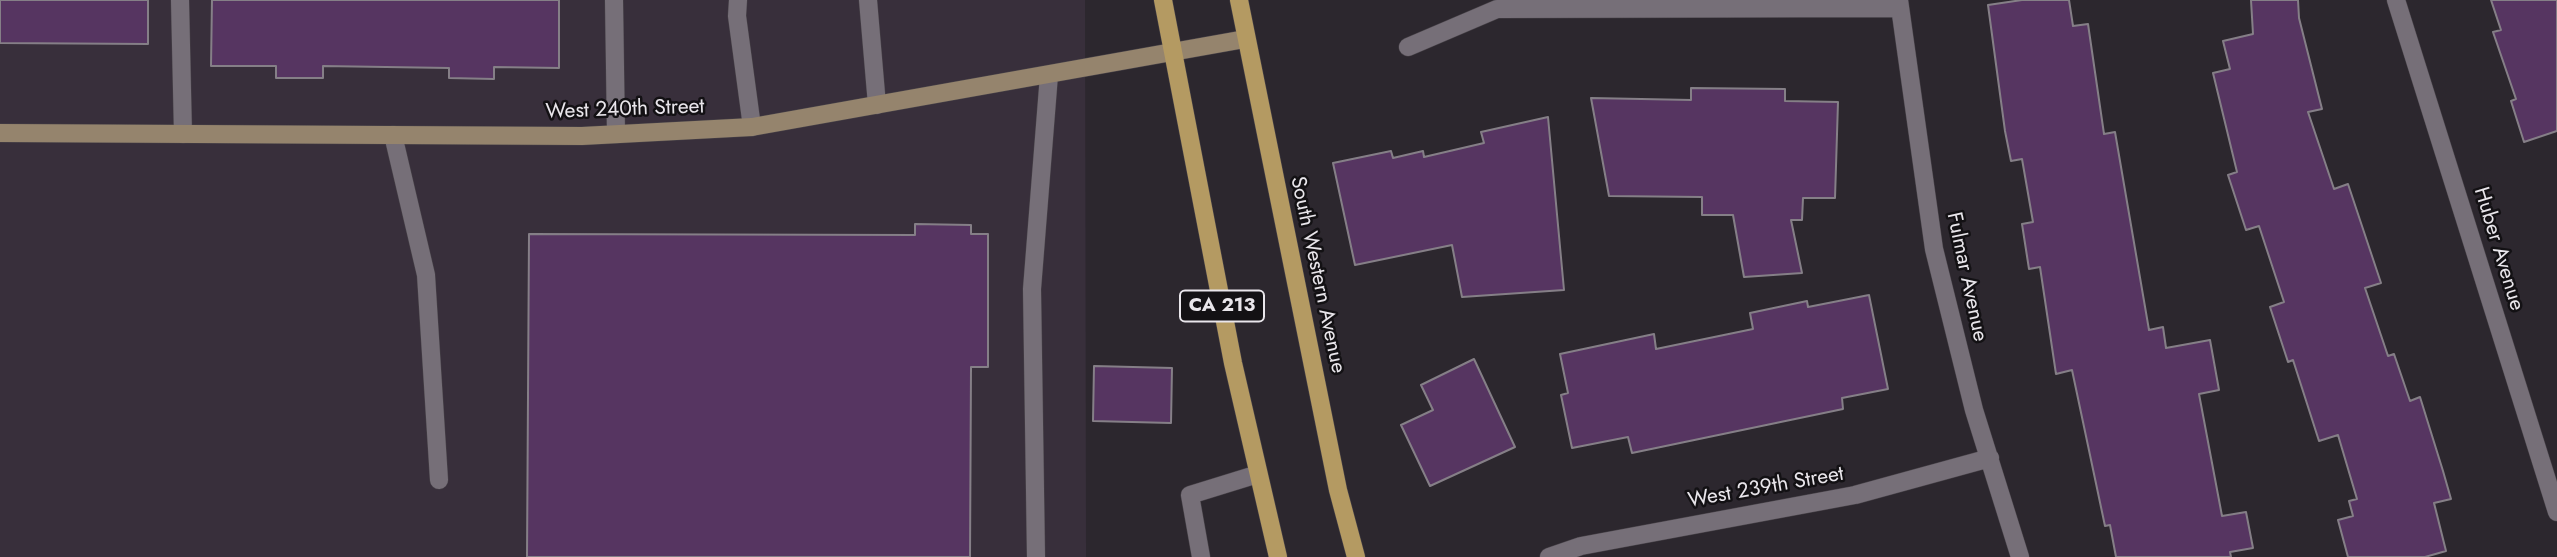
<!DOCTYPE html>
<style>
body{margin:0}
canvas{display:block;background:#2c272e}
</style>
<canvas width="2557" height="557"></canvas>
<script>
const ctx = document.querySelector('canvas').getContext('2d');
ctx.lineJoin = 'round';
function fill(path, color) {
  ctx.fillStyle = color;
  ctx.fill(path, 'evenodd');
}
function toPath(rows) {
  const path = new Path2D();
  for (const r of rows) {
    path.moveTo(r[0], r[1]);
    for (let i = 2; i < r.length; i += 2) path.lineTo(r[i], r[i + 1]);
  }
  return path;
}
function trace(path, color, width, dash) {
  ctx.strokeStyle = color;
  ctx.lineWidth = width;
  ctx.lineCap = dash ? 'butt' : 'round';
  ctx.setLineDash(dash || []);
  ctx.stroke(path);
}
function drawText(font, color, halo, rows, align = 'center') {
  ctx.font = font + ' Jost,sans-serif';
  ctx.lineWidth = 5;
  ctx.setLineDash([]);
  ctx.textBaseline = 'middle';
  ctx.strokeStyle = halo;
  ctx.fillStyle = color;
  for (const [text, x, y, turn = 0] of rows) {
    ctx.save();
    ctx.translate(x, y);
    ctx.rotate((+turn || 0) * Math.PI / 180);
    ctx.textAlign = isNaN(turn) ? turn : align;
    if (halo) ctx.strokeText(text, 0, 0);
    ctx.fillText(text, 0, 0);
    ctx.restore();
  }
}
fill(toPath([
 [0,0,1085,0,1086,557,0,557]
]), '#382f3b');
const building = toPath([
 [0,0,148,0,148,44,0,43,0,0],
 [212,0,559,0,559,68,494,67,494,79,449,78,449,68,323,66,323,78,276,78,276,66,211,66,212,0],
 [2022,0,2069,0,2073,26,2088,24,2104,134,2115,132,2149,330,2163,327,2166,348,2210,340,2219,390,2199,394,2222,516,2246,512,2253,548,2230,552,2231,557,2116,557,2110,525,2105,526,2072,370,2056,374,2040,267,2029,269,2022,224,2033,222,2022,159,2011,161,2005,131,1988,5,2022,0],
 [2251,0,2298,0,2299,18,2322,109,2308,112,2334,189,2348,184,2381,283,2365,288,2388,356,2394,354,2410,401,2420,397,2443,471,2451,499,2434,503,2446,551,2425,557,2348,557,2338,520,2353,516,2349,501,2357,499,2338,435,2319,441,2293,360,2288,362,2270,307,2284,302,2259,226,2246,230,2228,175,2237,172,2213,73,2230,69,2223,41,2253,34,2251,0],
 [2491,0,2557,0,2557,131,2524,142,2511,101,2516,99,2493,32,2501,30,2491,0],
 [1691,88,1785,89,1785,101,1838,102,1835,198,1803,198,1802,220,1791,220,1802,273,1744,277,1733,215,1702,215,1702,197,1609,196,1591,98,1691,100,1691,88],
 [1548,117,1564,290,1462,297,1452,245,1355,265,1333,163,1391,151,1393,158,1423,151,1424,157,1484,143,1481,132,1548,117],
 [915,224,971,225,971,234,988,234,988,367,971,367,970,557,527,557,529,234,915,235,915,224],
 [1869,295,1888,389,1842,398,1843,409,1632,453,1628,437,1572,448,1561,395,1568,393,1560,354,1654,334,1656,349,1753,329,1750,313,1807,301,1808,307,1869,295],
 [1474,359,1515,447,1430,486,1401,425,1433,410,1421,385,1474,359],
 [1094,366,1172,368,1171,423,1093,421,1094,366]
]);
fill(building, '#563561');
trace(building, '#857f87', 2);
const lane = toPath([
 [180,0,183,134],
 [614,0,616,134],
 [738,0,737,16,752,127],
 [868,0,877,105],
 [393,135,426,275,439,480],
 [1036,557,1032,289,1049,75],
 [1201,557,1190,495,1258,474]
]);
const street = toPath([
 [1899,0,1934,249,1974,410,2020,557],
 [2396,0,2557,512],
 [1408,47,1497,9,1899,8],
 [1549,557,1581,546,1855,495,1990,458]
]);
const secondary = toPath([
 [0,133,582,136,752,127,1245,39]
]);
const primary = toPath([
 [1163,0,1233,363,1278,557],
 [1239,0,1338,490,1356,557]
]);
trace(lane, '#484349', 19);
trace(street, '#484349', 19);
trace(secondary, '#484349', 19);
trace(primary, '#484349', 19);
trace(lane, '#766f78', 18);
trace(street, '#766f78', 18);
trace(secondary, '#95846d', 18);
trace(primary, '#b49a62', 18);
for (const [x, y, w] of [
 [1222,306,84]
]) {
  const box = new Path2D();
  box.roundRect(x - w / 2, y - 15.5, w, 31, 5);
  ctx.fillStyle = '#131114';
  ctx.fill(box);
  trace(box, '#e9e6eb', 2);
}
drawText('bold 19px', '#e9e6eb', null, [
 ["CA 213",1222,306]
]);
drawText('21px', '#e9e6eb', '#131114', [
 ["West 240th Street",625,110,-2],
 ["Huber Avenue",2498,249,73],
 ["South Western Avenue",1317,275,78],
 ["Fulmar Avenue",1966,277,78],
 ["West 239th Street",1766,488,-10]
]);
</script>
